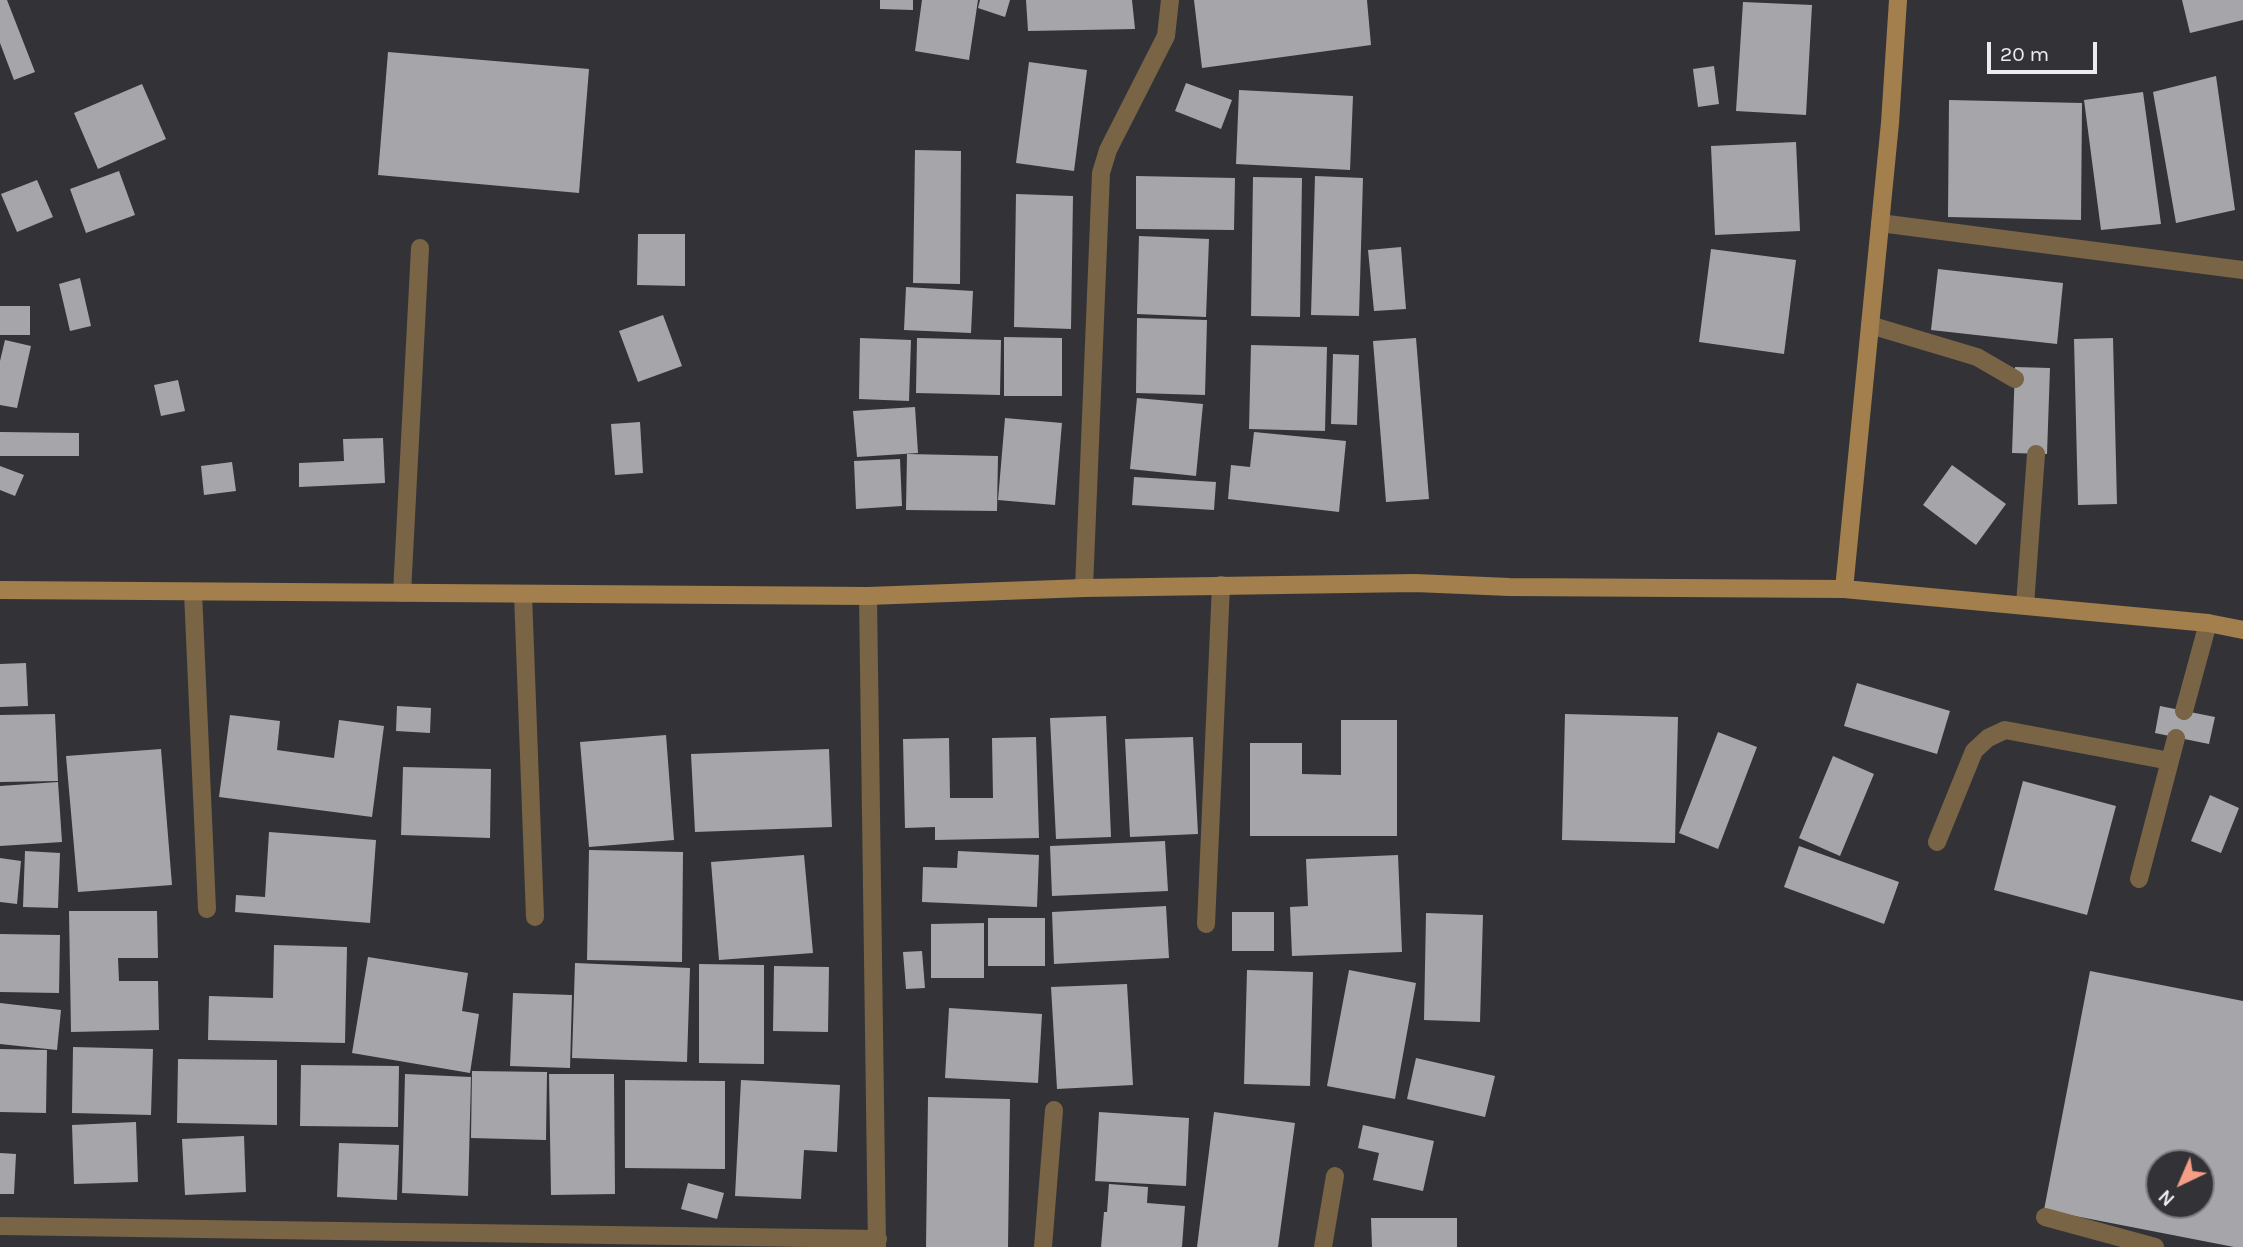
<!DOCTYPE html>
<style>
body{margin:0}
#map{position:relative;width:2243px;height:1247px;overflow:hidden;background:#333337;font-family:Karla,sans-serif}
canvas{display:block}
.north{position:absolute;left:2145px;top:1149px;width:70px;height:70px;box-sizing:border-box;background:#333337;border:2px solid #7d7d80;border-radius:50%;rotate:224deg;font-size:19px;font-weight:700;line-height:28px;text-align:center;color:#ececee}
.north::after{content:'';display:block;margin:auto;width:24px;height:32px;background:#f49e87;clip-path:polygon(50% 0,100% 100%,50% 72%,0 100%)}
.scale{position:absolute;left:1987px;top:42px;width:110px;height:32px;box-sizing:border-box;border:4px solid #ececee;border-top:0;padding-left:9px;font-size:21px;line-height:24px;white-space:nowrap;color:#ececee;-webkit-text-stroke:5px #333337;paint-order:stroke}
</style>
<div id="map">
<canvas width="2243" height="1247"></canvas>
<div class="north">N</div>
<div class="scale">20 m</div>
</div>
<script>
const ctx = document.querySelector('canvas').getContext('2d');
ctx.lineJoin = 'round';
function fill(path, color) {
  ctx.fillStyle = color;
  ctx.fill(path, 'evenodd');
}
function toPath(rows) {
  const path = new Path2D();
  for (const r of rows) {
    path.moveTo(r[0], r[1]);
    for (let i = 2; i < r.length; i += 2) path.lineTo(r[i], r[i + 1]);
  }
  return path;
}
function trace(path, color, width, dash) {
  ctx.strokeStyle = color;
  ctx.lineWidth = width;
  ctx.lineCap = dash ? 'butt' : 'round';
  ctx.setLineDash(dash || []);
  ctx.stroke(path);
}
fill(toPath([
 [0,0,7,0,35,72,14,80,0,43],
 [880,0,913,0,913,10,880,9],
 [922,0,978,0,969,60,915,51],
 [980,0,1010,0,1005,17,978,8],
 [1026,0,1132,0,1135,29,1028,31],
 [1194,0,1367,0,1371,45,1202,68],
 [2182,0,2243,0,2243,20,2190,33],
 [1743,2,1812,5,1806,115,1736,111],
 [388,52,589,69,579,193,378,175],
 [1029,62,1087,70,1074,171,1016,163],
 [1714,66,1719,104,1698,107,1693,69],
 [2216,76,2235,210,2176,223,2153,92],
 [1186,83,1232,100,1221,129,1175,111],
 [142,84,166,139,98,169,74,113],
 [1239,90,1353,96,1350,170,1236,164],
 [2143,92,2161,224,2101,230,2084,100],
 [1949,100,2082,103,2081,220,1948,217],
 [1796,142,1800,231,1715,235,1711,146],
 [915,150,961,151,960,284,913,283],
 [119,171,135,215,86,233,70,189],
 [1136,176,1235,178,1234,230,1136,229],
 [1315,176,1363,178,1359,316,1311,315],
 [1253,177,1302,178,1300,317,1251,316],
 [37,180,53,217,17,232,1,194],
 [1016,194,1073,196,1071,329,1014,327],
 [638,234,685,234,685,286,637,285],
 [1139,236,1209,239,1206,317,1137,314],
 [1401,247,1406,309,1374,311,1368,250],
 [1711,249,1796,260,1784,354,1699,342],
 [1938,269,2063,283,2057,344,1931,330],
 [80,278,91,326,70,331,59,284],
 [906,287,973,291,971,333,904,330],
 [0,306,30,306,30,335,0,335],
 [663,315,682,366,638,382,619,331],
 [1137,318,1207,320,1205,395,1136,393],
 [1004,337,1062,338,1062,396,1004,396],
 [860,338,911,340,909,401,859,399],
 [917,338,1001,340,1000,395,916,393],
 [1416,338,1429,499,1386,502,1373,341],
 [2113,338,2117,504,2078,505,2074,339],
 [5,340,31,346,17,408,0,405,0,361],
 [1251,345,1327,347,1325,431,1249,429],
 [1333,354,1359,355,1357,425,1331,424],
 [2015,367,2050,368,2047,454,2012,453],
 [178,380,185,411,161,416,154,385],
 [1137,398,1203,404,1196,476,1130,469],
 [915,407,918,453,857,457,853,411],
 [1005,418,1062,423,1055,505,998,500],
 [640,422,643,473,615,475,611,424],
 [0,432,79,433,79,456,0,456],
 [1254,432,1346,441,1339,512,1228,499,1231,465,1250,467],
 [383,438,385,483,299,487,299,463,344,461,343,439],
 [907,454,998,456,997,511,906,510],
 [900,459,902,506,856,509,854,461],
 [232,462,236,491,204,495,201,466],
 [1952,465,2006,504,1976,545,1923,505],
 [0,466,24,475,15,496,0,490],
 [1134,477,1216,482,1214,510,1132,505],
 [26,663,28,706,0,707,0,664],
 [1857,683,1950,711,1937,754,1844,726],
 [397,706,431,708,430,733,396,731],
 [2160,706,2215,717,2209,744,2155,733],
 [55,714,58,781,0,782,0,715],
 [1565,714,1678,717,1675,843,1562,840],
 [230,715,280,721,277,750,334,758,339,720,384,726,372,817,219,797],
 [1106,716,1111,837,1056,839,1050,718],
 [1341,720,1397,720,1397,836,1250,836,1250,743,1302,743,1302,774,1341,775],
 [1718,732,1757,747,1718,849,1679,833],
 [666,735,674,840,589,847,580,742],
 [1036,737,1039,838,935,840,935,827,905,828,903,739,949,738,950,798,993,798,992,738],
 [1193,737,1198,834,1130,837,1125,739],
 [161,749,172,885,78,892,66,756],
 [829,749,832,827,695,832,691,754],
 [1833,756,1874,774,1840,856,1799,838],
 [403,767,491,769,490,838,401,835],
 [2023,781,2116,806,2087,915,1994,890],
 [58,782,62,842,0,846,0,786],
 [2210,795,2239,808,2221,853,2191,841],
 [269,832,376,840,370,923,235,912,236,895,265,897],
 [1165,841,1168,891,1052,896,1050,846],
 [1799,846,1899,882,1884,924,1784,887],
 [589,850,683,852,682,962,587,960],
 [25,851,60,853,58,908,23,907],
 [958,851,1039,855,1037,907,922,902,923,867,957,868],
 [804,855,813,953,719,960,711,862],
 [1398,855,1402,952,1292,956,1290,907,1308,906,1306,859],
 [0,858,21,861,17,904,0,902],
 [1166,906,1169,958,1054,964,1052,912],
 [69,911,157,911,158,958,118,958,119,981,158,981,159,1030,71,1032],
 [1232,912,1274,912,1274,951,1232,951],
 [1426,913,1483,915,1480,1022,1424,1020],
 [988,918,1045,918,1045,966,988,966],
 [984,923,984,978,931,978,931,924],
 [0,934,60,935,59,993,0,992],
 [274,945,347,947,345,1043,208,1040,209,996,273,998],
 [922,951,925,988,906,989,903,952],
 [368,957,468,973,462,1011,479,1014,470,1073,352,1053],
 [575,963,690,968,687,1062,572,1058],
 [699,964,764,965,764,1064,699,1063],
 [774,966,829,967,828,1032,773,1031],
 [1247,970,1313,972,1310,1086,1244,1084],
 [1349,970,1416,983,1395,1099,1327,1086],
 [2090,971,2243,1001,2243,1247,2234,1247,2044,1210],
 [2159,1163,2201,1163,2201,1205,2159,1205],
 [1127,984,1133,1085,1057,1089,1051,987],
 [513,993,572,995,570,1068,510,1066],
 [0,1003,61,1010,57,1050,0,1044],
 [949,1008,1042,1014,1038,1083,945,1078],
 [73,1047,153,1049,151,1115,72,1113],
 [0,1049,47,1050,46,1113,0,1112],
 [1416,1058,1495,1076,1485,1117,1407,1099],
 [178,1059,277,1060,277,1125,177,1123],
 [301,1065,399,1066,398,1127,300,1126],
 [472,1071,547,1072,546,1140,471,1138],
 [405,1074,471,1077,468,1196,402,1193],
 [549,1074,614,1074,615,1194,551,1195],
 [625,1080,725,1081,725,1169,625,1168],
 [741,1080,840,1085,837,1152,804,1150,801,1199,735,1196],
 [928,1097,1010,1099,1008,1247,926,1247],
 [1099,1112,1189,1118,1186,1186,1095,1181],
 [1214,1112,1295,1123,1278,1247,1197,1247],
 [136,1122,138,1182,74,1184,72,1125],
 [1363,1125,1434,1141,1423,1191,1373,1180,1379,1153,1358,1148],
 [244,1136,246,1192,185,1195,182,1139],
 [339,1143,399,1145,397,1200,337,1197],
 [0,1153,16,1154,14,1194,0,1194],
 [688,1183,724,1193,717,1219,681,1209],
 [1109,1184,1148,1187,1147,1203,1185,1206,1182,1247,1101,1247,1104,1212,1107,1212],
 [1371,1218,1457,1218,1457,1247,1372,1247]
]), '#a6a6aa');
trace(toPath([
 [1870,325,1977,357,2015,379],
 [402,593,420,248],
 [523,594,535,917],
 [2025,605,2036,454],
 [2184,711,2208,623],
 [1937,842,1974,751,1988,738,2005,730,2170,761],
 [2139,879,2176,738],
 [2045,1217,2155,1247]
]), '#7a6446', 18);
trace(toPath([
 [1880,223,2243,270],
 [1084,588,1101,173,1108,150,1166,36,1170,0],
 [193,592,207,909],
 [868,596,877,1247],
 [1206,924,1221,585],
 [0,1226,878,1239],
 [1043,1247,1054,1110],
 [1323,1247,1335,1176]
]), '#7a6446', 18);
trace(toPath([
 [1844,589,1890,123,1898,0],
 [0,590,868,596,1084,588,1415,583,1509,587,1844,589,2208,623,2243,630]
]), '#a27f4c', 18);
</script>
